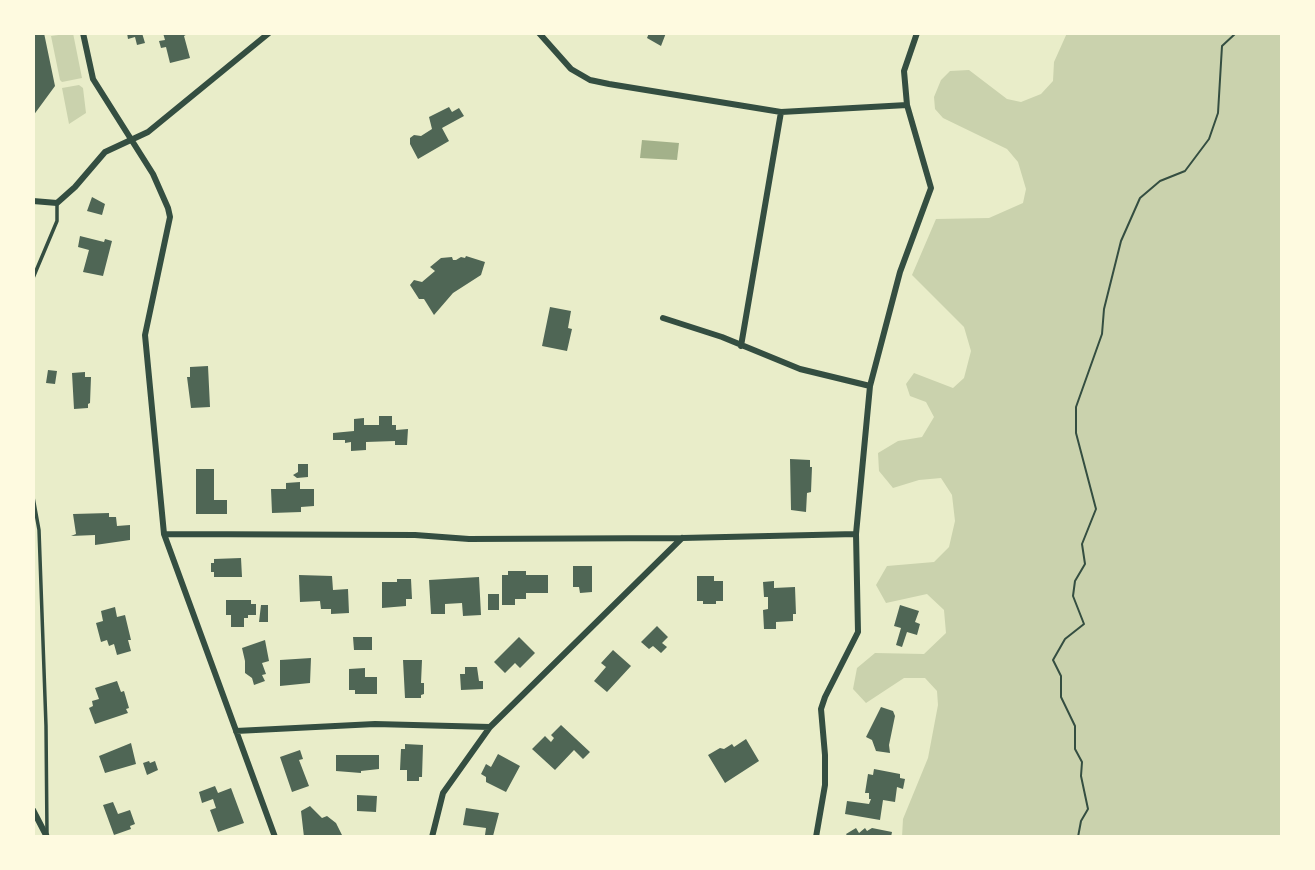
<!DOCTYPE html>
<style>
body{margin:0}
#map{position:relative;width:1315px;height:870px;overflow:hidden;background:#e9edc9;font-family:"Archivo Narrow",sans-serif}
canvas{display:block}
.frame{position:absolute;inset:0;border:35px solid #fefae0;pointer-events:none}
</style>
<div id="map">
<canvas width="1315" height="870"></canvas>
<div class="frame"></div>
</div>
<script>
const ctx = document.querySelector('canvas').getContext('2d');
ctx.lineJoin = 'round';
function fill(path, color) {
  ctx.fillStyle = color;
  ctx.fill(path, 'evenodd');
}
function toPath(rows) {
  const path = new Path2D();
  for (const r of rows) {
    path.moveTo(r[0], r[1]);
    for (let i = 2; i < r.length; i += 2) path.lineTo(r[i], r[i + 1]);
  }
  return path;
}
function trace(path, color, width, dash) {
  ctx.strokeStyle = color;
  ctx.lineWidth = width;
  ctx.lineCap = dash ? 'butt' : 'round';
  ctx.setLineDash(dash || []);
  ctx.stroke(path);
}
fill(toPath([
 [73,33,82,78,62,82,60,80,51,36],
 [1067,33,1282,33,1282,837,902,837,903,819,928,758,938,705,937,691,925,678,904,678,866,703,853,689,857,668,875,653,924,654,946,633,944,610,927,594,886,603,876,585,887,566,934,562,949,547,955,521,952,495,941,478,919,480,893,488,879,471,878,453,898,441,922,437,934,417,926,402,910,396,906,384,914,373,953,388,964,378,971,351,964,327,912,275,936,219,989,218,1023,203,1026,189,1018,162,1007,149,943,118,935,109,934,97,941,80,950,71,969,70,1007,99,1021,102,1041,94,1053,81,1054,62],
 [79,85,83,88,86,113,69,124,62,88]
]), '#cad2ad');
fill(toPath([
 [642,140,679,143,677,160,640,158]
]), '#a3b18a');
fill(toPath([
 [33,33,44,33,55,86,33,116],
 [127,33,142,33,145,43,137,45,135,37,128,39],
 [163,33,189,33,184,36,190,58,170,63,166,47,161,48,159,41,165,40],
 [649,33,666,33,661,46,647,38],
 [449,107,452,112,459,108,464,116,442,128,449,141,418,159,410,144,410,138,414,135,421,136,432,129,429,117],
 [92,197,105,204,102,215,87,211],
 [80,236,104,242,105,239,112,241,103,276,83,272,89,250,78,247],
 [466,256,485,262,481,275,453,293,434,315,424,299,419,299,410,285,414,280,422,282,435,271,430,267,441,258,452,257,453,260,456,260,461,257,465,258],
 [550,307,571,311,568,328,572,329,567,351,542,346],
 [208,366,210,407,191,408,187,377,190,377,190,367],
 [48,370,57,371,55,384,46,383],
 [85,372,85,377,91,377,90,403,88,404,88,408,74,409,72,373],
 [379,416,392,416,392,425,396,425,396,430,408,429,407,445,395,445,395,441,366,442,366,450,351,451,351,442,345,443,345,440,333,440,333,433,354,431,354,419,364,418,364,425,379,425],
 [790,459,810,460,810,467,812,467,811,492,807,493,806,512,791,510],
 [298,464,308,464,308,477,297,478,293,475,298,472],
 [196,469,214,469,214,500,227,500,227,514,196,514],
 [300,482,300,489,314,489,314,506,301,507,301,512,272,513,271,489,286,489,286,483],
 [109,513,109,517,116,517,117,526,130,525,130,540,95,545,95,535,71,536,76,534,73,514],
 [241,558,242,577,214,577,214,572,211,572,211,563,214,563,214,559],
 [573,566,592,566,592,592,580,593,579,587,573,587],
 [508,571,526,571,526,575,548,575,548,593,526,593,526,599,515,599,515,605,502,605,502,575,508,575],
 [299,575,332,576,333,590,348,589,349,613,331,614,331,609,321,609,320,601,300,602],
 [697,576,714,576,714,581,723,581,723,601,716,601,716,604,703,604,703,601,697,601],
 [479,577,481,615,463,616,462,603,445,604,445,614,431,614,429,580],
 [397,579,411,579,412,599,406,599,406,606,382,608,382,582,397,582],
 [774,581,774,588,795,587,796,614,793,614,793,621,776,622,776,629,764,629,763,610,768,609,768,597,764,597,763,582],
 [488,594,499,594,499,610,488,610],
 [226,600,251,600,251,604,256,604,256,615,248,615,248,618,244,618,244,627,231,627,231,615,226,615],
 [261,605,268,605,268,622,259,622],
 [900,605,919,611,915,622,920,624,917,635,907,632,902,647,896,645,901,628,894,626],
 [115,607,117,617,125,615,131,640,128,640,131,651,117,655,114,644,109,646,107,640,101,642,96,623,103,621,101,611],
 [657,626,668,637,662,643,667,647,661,653,653,646,649,649,641,642],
 [353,637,372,637,372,650,354,650],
 [519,637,535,653,520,668,515,663,505,673,494,662],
 [265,640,269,661,262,663,266,674,262,675,265,681,254,685,252,678,245,673,245,661,242,648],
 [613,650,631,666,607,692,594,681,606,667,601,663],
 [311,658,310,683,280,686,280,660],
 [403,660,422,660,421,683,424,683,424,694,421,695,421,698,405,698],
 [465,667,477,667,479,681,483,681,483,689,461,690,460,674,465,674],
 [365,668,365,677,377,677,377,694,355,694,355,690,349,690,349,669],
 [117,681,121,692,124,691,129,708,126,709,128,713,95,724,89,708,93,706,92,701,99,699,95,688],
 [881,707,893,711,895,716,889,745,890,753,876,751,872,740,866,737],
 [561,725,590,752,583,759,574,750,555,770,532,749,545,736,551,742,554,738,551,735],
 [746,739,759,761,725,783,708,755,720,748,724,749,732,744,734,747],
 [131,743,136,764,105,773,99,756],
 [405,744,423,745,422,777,419,777,419,781,407,781,407,770,400,770,401,749,405,749],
 [300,750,303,759,299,760,309,786,292,792,280,757],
 [498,754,520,766,506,792,486,782,486,777,481,774,486,764,491,767],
 [336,755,379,755,379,769,361,771,361,773,336,771],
 [149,761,150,763,155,761,158,770,147,775,143,763],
 [874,769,900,774,900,778,905,779,903,789,897,787,895,802,883,800,880,820,845,814,847,801,869,804,871,799,869,799,869,793,865,793,868,774,873,775],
 [215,786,218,793,231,788,244,823,218,832,210,810,216,808,213,799,202,803,199,792],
 [357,795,377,796,376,812,357,811],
 [113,802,118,814,130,810,135,824,130,826,131,829,114,835,103,805],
 [310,806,322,818,327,816,336,823,343,837,304,837,301,811],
 [466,808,499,813,493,836,485,835,486,828,463,825],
 [856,828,859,833,865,828,867,831,872,828,892,832,891,837,848,837,846,834]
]), '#4f6655');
trace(toPath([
 [1078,837,1081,821,1088,809,1081,776,1082,762,1075,749,1075,726,1061,697,1061,676,1053,660,1065,639,1084,624,1073,596,1075,581,1085,564,1082,544,1096,509,1076,433,1076,407,1102,334,1104,309,1121,241,1140,198,1160,181,1185,171,1209,139,1218,113,1222,46,1236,33]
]), '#344e41', 2);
trace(toPath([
 [33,278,57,221,57,203],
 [33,497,39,530,46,726,47,834]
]), '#344e41', 3.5);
trace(toPath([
 [83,33,93,79,153,174,168,208,170,217,145,335,164,534,275,837],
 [539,33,571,69,590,80,609,84,781,112,907,105],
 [33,201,57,203,75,187,105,152,148,132,269,33],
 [663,318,722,337,800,369,870,386],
 [741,346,781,112],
 [164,534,415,535,469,539,682,538,856,534],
 [236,731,375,724,490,727],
 [33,810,47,837],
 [432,837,443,793,490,727,682,538],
 [816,837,825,785,825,755,821,709,825,697,858,632,856,534,870,386,900,272,931,188,907,105,904,71,917,33]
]), '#344e41', 6);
</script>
